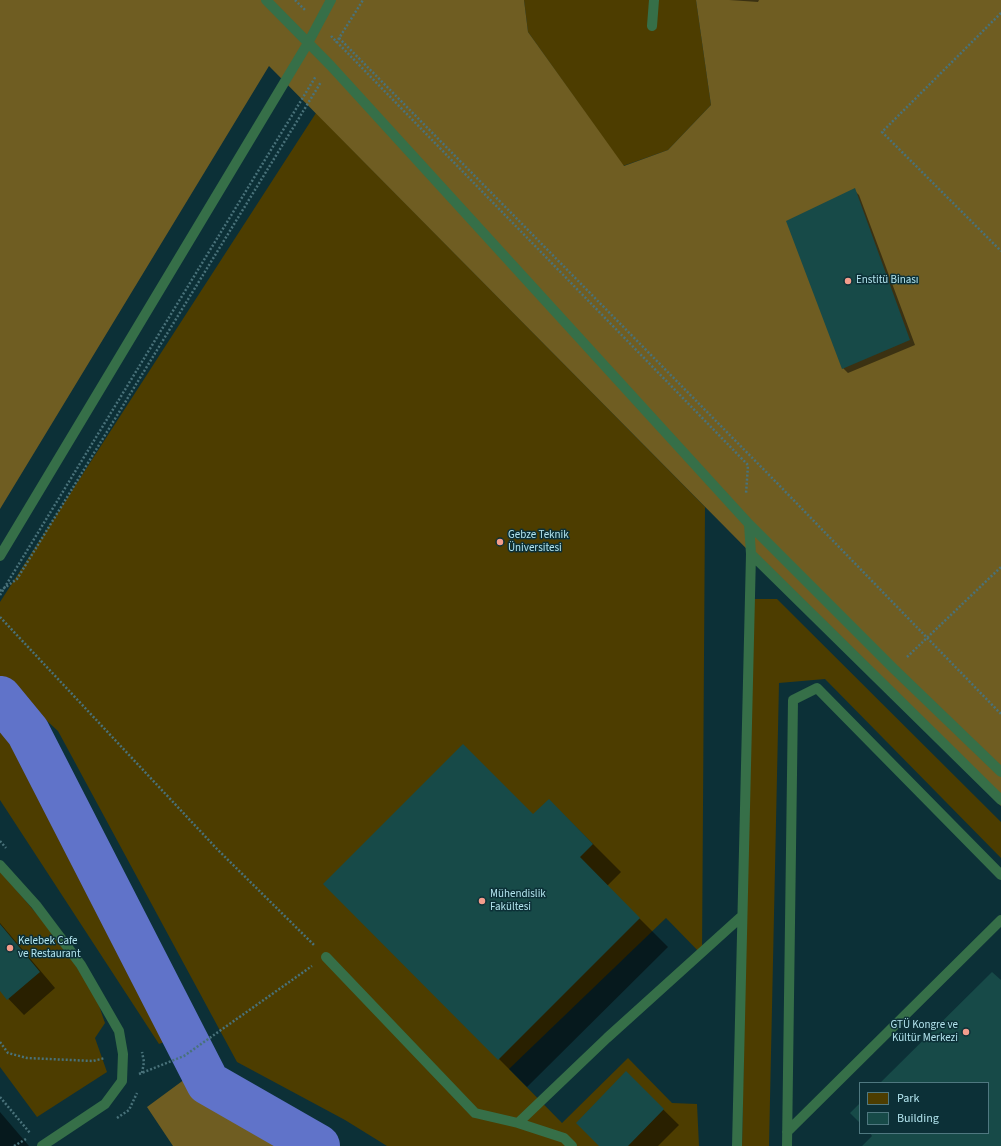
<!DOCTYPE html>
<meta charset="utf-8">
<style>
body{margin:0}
#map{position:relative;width:1001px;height:1146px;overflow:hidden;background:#0c3037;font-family:"Source Sans 3",sans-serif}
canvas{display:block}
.legend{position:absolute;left:859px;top:1082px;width:130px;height:52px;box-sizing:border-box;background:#0c3037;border:1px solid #4f7880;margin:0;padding:5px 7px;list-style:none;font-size:12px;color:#b3e4ee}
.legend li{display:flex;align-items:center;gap:8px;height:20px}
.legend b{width:20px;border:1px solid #4f7880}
</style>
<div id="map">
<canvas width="1001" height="1146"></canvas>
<ul class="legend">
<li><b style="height:11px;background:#4d3d00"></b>Park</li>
<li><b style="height:11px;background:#174a48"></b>Building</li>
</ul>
</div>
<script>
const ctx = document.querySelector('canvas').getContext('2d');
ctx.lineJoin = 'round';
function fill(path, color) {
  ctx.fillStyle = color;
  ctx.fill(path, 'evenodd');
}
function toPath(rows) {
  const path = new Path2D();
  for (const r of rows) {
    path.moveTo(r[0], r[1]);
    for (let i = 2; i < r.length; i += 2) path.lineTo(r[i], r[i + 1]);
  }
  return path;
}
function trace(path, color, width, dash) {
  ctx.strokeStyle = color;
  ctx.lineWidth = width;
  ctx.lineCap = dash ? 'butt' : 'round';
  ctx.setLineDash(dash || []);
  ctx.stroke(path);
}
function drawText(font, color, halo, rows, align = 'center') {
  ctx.font = font + ' "Source Sans 3",sans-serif';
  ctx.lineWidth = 3;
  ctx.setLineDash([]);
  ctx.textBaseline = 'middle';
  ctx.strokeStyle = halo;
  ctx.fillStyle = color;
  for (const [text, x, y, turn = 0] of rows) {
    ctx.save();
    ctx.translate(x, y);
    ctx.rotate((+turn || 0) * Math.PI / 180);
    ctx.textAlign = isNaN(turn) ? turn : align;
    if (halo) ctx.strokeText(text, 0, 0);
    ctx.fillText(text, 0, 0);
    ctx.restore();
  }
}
fill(toPath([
 [524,0,696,0,711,105,668,150,623,166,528,32],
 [316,113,705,507,702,955,666,918,509,1069,562,1123,628,1058,672,1103,697,1104,699,1146,387,1146,345,1120,237,1062,58,731,0,678,0,602],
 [751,599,777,599,1001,822,1001,858,825,679,779,683,769,1146,742,1146],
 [0,711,34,753,133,936,184,1034,159,1044,0,800],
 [0,871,60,941,96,997,105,1023,95,1038,107,1072,37,1117,0,1067]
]), '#4d3d00');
fill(toPath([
 [0,0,524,0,528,32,624,166,668,150,711,105,696,0,1001,0,1001,806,269,66,0,509],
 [200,1068,208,1083,318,1146,173,1146,147,1107]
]), '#6f5d22');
fill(toPath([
 [729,0,759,0,758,2],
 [854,190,859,195,915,345,848,373,843,368],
 [549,800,621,872,607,886,668,947,527,1087,324,884,533,816],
 [0,923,55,988,24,1015,0,990],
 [626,1073,679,1125,658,1146,601,1146],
 [0,1112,29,1146,0,1146]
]), '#0007');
trace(toPath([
 [0,698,28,732,208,1083,318,1146]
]), '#6073c9', 44);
fill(toPath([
 [855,188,910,340,842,369,786,221],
 [463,744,533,814,549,799,593,844,580,857,640,918,498,1060,323,884],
 [0,924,40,972,7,1000,0,991],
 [992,972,1001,980,1001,1146,862,1146,872,1136,870,1133,988,1133,988,1083,880,1083],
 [626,1071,664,1109,628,1146,599,1146,576,1123],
 [860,1103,860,1123,850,1113]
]), '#174a48');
trace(toPath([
 [295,0,306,11],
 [1001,13,882,132,1001,251],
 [331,36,748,465,746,494],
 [339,38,777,483,1001,714],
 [336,43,363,0],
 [0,591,17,579,321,82],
 [0,595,316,76],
 [0,617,217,849,314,945],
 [907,657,1001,567],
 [0,841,6,848],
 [0,1042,8,1053,27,1058,93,1061,105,1058],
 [142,1073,144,1062,142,1052],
 [139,1074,184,1056,312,966],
 [0,1097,30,1133],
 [117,1118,129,1110,137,1093],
 [14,1146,26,1139]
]), '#49727a', 2.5, [2, 2]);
trace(toPath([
 [266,0,331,66,749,524,894,669,1001,772],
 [652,26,654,0],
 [751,554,1001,800],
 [0,556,308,43,331,0],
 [0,865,36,905,81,965,119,1031,123,1054,122,1081,105,1104,42,1146],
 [326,957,475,1113,518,1123,607,1038,742,916],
 [518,1123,564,1138,572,1146],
 [787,1132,1001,920],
 [737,1146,751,554,749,524],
 [787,1146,793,700,817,688,1001,875]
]), '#366f48', 10);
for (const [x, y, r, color] of [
 [848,281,4,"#f49d8c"],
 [500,542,4,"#f49d8c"],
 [482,901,4,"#f49d8c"],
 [10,948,4,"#f49d8c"],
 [966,1032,4,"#f49d8c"]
]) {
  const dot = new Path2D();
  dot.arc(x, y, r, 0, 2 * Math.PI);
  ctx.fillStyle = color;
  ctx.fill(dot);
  trace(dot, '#0c3037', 1.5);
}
drawText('11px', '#b3e4ee', '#0c3037', [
 ["Enstitü Binası",856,281],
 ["Gebze Teknik",508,536],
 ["Üniversitesi",508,549],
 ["Mühendislik",490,895],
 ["Fakültesi",490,908],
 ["Kelebek Cafe",18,942],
 ["ve Restaurant",18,955],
 ["GTÜ Kongre ve",958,1026,"right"],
 ["Kültür Merkezi",958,1039,"right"]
], 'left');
</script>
